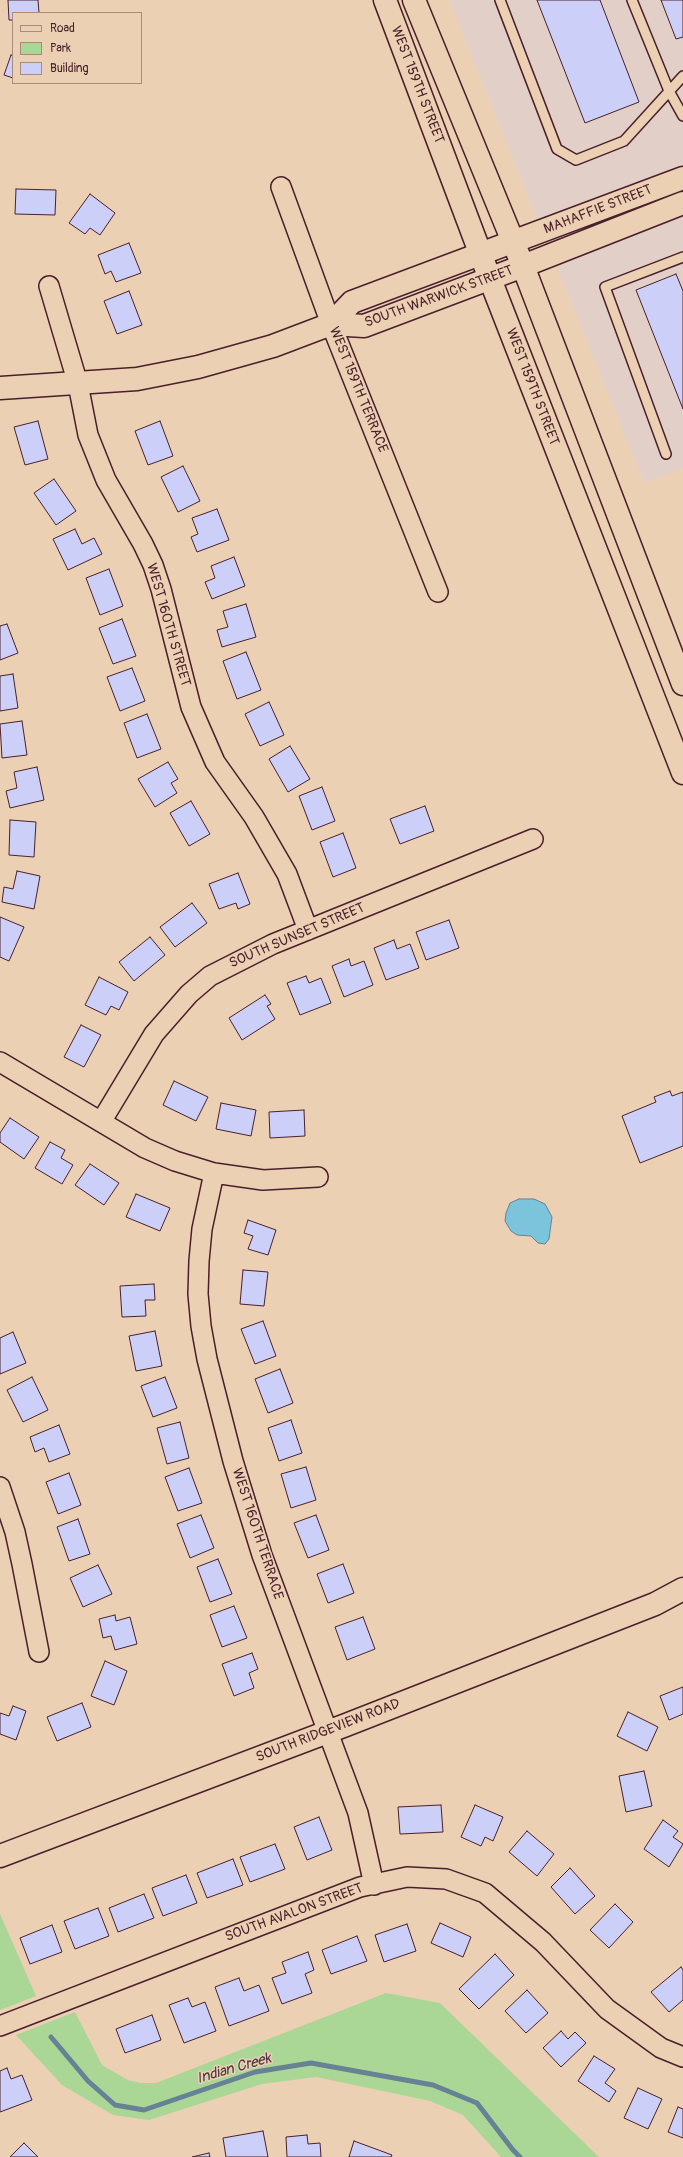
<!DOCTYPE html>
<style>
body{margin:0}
#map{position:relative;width:683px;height:2157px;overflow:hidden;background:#ebd0b3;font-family:Pangolin,sans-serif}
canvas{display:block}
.legend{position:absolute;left:12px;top:12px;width:130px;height:72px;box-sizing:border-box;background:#ebd0b3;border:1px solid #ab897d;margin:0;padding:5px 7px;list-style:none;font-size:12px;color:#4a1f2b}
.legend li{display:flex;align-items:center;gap:8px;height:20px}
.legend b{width:20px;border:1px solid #ab897d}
</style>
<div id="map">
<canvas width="683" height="2157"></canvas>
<ul class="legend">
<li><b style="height:5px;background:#ebd0b3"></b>Road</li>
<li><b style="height:11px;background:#abd796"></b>Park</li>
<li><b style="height:11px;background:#ccd0f8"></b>Building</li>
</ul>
</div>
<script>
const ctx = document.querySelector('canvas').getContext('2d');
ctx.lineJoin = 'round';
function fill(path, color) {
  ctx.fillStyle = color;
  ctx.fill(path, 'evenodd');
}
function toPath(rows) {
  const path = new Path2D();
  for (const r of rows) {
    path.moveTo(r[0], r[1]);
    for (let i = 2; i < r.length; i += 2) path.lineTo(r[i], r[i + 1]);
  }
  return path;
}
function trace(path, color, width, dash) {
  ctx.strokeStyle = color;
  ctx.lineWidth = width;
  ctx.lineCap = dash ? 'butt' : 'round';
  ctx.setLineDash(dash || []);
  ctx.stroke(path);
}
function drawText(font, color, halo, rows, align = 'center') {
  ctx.font = font + ' Pangolin,sans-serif';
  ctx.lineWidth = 3;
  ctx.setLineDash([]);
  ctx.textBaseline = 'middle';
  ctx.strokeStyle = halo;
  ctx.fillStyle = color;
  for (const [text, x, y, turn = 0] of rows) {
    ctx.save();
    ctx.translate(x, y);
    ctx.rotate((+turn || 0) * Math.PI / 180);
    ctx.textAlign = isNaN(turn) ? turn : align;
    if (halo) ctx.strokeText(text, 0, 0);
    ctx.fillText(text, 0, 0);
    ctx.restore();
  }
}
fill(toPath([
 [449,0,683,0,683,468,644,483]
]), '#e2d0c8');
fill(toPath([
 [0,1914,36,1996,0,2010],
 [386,1993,440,2003,599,2157,501,2157,463,2115,430,2101,316,2077,262,2084,149,2120,113,2115,62,2085,16,2035,75,2012,102,2065,128,2080,140,2083,156,2083]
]), '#abd796');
const water = toPath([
 [519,1199,534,1199,545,1204,552,1217,549,1239,545,1244,538,1243,531,1236,517,1235,511,1231,505,1221,506,1213,510,1203,519,1199]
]);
fill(water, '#7bc4db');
trace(water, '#678295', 1);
trace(toPath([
 [51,2037,88,2081,115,2105,144,2110,255,2072,311,2063,433,2085,477,2103,513,2150,520,2157]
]), '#678295', 5);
const building = toPath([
 [8,0,38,0,39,13,13,13,13,20,9,20,8,0],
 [537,0,600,0,639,102,585,123,537,0],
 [661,0,683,0,683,37,676,39,661,0],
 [11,55,13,56,13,78,4,75,11,55],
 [16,189,56,190,55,215,15,214,16,189],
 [90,194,115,213,100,235,90,228,85,234,69,223,90,194],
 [129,243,141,273,116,282,111,271,105,274,98,255,129,243],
 [676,274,683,291,683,409,636,290,676,274],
 [129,291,142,325,117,334,104,301,129,291],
 [38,421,48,459,25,465,14,427,38,421],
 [160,421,173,456,148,465,135,431,160,421],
 [183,466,200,501,178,512,161,477,183,466],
 [54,479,76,511,56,525,34,493,54,479],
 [217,509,229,540,197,552,191,537,198,534,192,518,217,509],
 [75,529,82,544,94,538,102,554,68,570,53,539,75,529],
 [234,557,245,586,212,599,205,582,215,578,211,566,234,557],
 [109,569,123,606,100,615,86,578,109,569],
 [246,604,256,637,222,647,217,630,228,627,223,611,246,604],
 [122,619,136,656,113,664,99,628,122,619],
 [7,624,18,653,0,660,0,626,7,624],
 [246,652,261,690,237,699,223,661,246,652],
 [132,668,145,701,120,711,107,677,132,668],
 [13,674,18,708,0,711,0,676,13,674],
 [269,702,284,735,260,746,245,714,269,702],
 [147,714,161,749,137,758,124,723,147,714],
 [22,721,27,755,2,758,0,724,22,721],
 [290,746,310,779,288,792,269,759,290,746],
 [168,762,178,779,171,783,177,793,155,807,138,779,168,762],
 [37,767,44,800,10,808,6,791,17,788,14,772,37,767],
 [322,787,335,821,312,830,299,796,322,787],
 [191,801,210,834,189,846,170,813,191,801],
 [425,806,434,831,400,844,390,819,425,806],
 [10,820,36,822,34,857,9,855,10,820],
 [343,833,356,868,333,877,320,842,343,833],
 [17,871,40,876,34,909,2,902,4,887,13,889,17,871],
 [238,873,250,904,238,909,236,903,219,909,209,884,238,873],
 [192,903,207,923,175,947,160,927,192,903],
 [0,917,24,927,9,961,0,957,0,917],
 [449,920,459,948,426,960,416,932,449,920],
 [150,937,165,955,134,981,119,962,150,937],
 [394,940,397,949,410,944,419,968,386,980,374,948,394,940],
 [349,959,351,966,364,961,373,985,344,997,332,966,349,959],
 [306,976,309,983,321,978,331,1003,300,1015,287,983,306,976],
 [99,977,128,992,119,1010,111,1006,106,1015,85,1005,99,977],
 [265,995,271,1004,267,1006,275,1019,242,1040,229,1018,265,995],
 [81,1025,101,1035,84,1067,64,1057,81,1025],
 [174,1081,208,1097,196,1121,163,1105,174,1081],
 [670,1091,672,1096,683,1092,683,1146,640,1163,622,1116,656,1102,654,1097,670,1091],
 [221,1103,256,1110,251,1136,216,1129,221,1103],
 [304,1110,305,1136,270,1138,269,1112,304,1110],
 [10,1118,39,1137,24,1159,0,1142,0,1133,10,1118],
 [50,1142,65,1150,61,1158,73,1165,62,1184,35,1168,50,1142],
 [90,1164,119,1183,104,1205,75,1185,90,1164],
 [136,1194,170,1208,160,1231,126,1217,136,1194],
 [248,1220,276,1230,268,1255,248,1249,253,1236,244,1233,248,1220],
 [243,1270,268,1272,264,1306,240,1304,243,1270],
 [154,1284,155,1300,145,1300,146,1316,122,1317,120,1286,154,1284],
 [263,1321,276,1356,255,1364,241,1329,263,1321],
 [155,1331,162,1366,136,1371,129,1336,155,1331],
 [13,1332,26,1363,0,1374,0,1338,13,1332],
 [280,1369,293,1403,268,1413,255,1379,280,1369],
 [32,1377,48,1410,23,1422,7,1390,32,1377],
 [165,1377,177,1408,153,1417,141,1386,165,1377],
 [291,1420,302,1453,279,1461,268,1428,291,1420],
 [180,1422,189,1458,167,1464,157,1428,180,1422],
 [59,1425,70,1454,49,1462,44,1448,35,1452,30,1437,59,1425],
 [306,1467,316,1500,291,1508,281,1474,306,1467],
 [189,1468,202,1503,178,1511,165,1477,189,1468],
 [69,1473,81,1505,58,1514,46,1482,69,1473],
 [201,1515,214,1548,190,1558,177,1524,201,1515],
 [316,1515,329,1550,308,1558,294,1523,316,1515],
 [78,1519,90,1554,69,1561,57,1527,78,1519],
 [218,1559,232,1594,210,1602,197,1567,218,1559],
 [343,1564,354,1593,328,1603,317,1574,343,1564],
 [98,1565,112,1594,83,1607,70,1578,98,1565],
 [234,1606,247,1638,222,1647,210,1615,234,1606],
 [115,1615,116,1621,130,1617,137,1644,115,1650,111,1636,103,1638,99,1619,115,1615],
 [363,1617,375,1649,347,1660,335,1627,363,1617],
 [252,1653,258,1669,249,1673,254,1688,234,1696,222,1664,252,1653],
 [105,1661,127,1671,114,1705,91,1696,105,1661],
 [683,1687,683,1714,669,1720,660,1696,683,1687],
 [82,1703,91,1727,57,1741,47,1717,82,1703],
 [13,1706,26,1711,16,1740,0,1734,0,1713,9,1716,13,1706],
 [628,1712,658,1727,647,1751,617,1736,628,1712],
 [644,1771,652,1806,626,1812,619,1776,644,1771],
 [441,1805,443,1832,400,1834,398,1807,441,1805],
 [475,1805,503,1817,493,1841,485,1837,481,1846,461,1837,475,1805],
 [319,1817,332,1850,307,1860,294,1827,319,1817],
 [663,1820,678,1831,673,1837,683,1844,669,1867,644,1849,663,1820],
 [527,1831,554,1854,537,1876,509,1852,527,1831],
 [275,1844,285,1869,250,1882,240,1857,275,1844],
 [233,1859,243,1885,207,1898,197,1873,233,1859],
 [570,1868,595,1896,575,1914,551,1887,570,1868],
 [186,1875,197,1903,163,1916,152,1888,186,1875],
 [144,1894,154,1918,118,1932,109,1908,144,1894],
 [615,1904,633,1922,609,1948,590,1930,615,1904],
 [98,1908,109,1936,75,1949,64,1921,98,1908],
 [440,1923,471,1937,463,1957,431,1943,440,1923],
 [407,1924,416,1951,384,1962,375,1935,407,1924],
 [52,1925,62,1952,30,1964,20,1938,52,1925],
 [357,1936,367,1961,331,1974,322,1950,357,1936],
 [308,1952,314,1970,305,1974,312,1993,282,2004,272,1978,286,1973,282,1962,308,1952],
 [495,1954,514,1975,479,2009,459,1989,495,1954],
 [681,1967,683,1970,683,2000,669,2012,651,1992,681,1967],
 [239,1978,244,1991,259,1985,269,2011,229,2026,215,1987,239,1978],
 [527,1990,548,2013,526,2033,505,2011,527,1990],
 [188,1998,192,2007,205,2002,216,2031,184,2043,169,2005,188,1998],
 [152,2015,161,2040,125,2053,116,2029,152,2015],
 [561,2031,568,2039,575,2032,586,2043,561,2067,543,2048,561,2031],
 [594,2056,615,2069,605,2083,616,2091,609,2102,578,2081,594,2056],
 [7,2068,11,2079,22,2075,32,2100,0,2112,0,2071,7,2068],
 [638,2088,662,2099,648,2129,624,2118,638,2088],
 [678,2107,683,2109,683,2138,668,2132,678,2107],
 [263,2131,268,2157,226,2157,223,2138,263,2131],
 [307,2135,308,2144,320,2143,321,2157,287,2157,286,2137,307,2135],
 [354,2141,392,2155,391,2157,349,2157,354,2141],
 [24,2143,38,2157,10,2157,24,2143],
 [209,2153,210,2157,192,2157,209,2153]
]);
fill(building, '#ccd0f8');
trace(building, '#4a1f2b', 1);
const service = toPath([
 [500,0,557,149,576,160,624,141,683,76],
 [632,0,669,91,683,116],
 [666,454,605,287,683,257]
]);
const minor = toPath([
 [281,187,331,324,438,592],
 [49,286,78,384,88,435,106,480,143,544,153,565,161,589,191,707,215,762,254,817,287,874,308,930],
 [0,1062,145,1148,175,1161,214,1173,263,1180,318,1177],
 [101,1122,154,1034,189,994,210,976,273,944,533,839],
 [214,1173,202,1229,199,1261,198,1294,201,1326,207,1359,233,1461,262,1555,358,1813,374,1885],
 [0,1487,15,1532,22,1564,39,1652],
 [0,2026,360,1887,407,1877,446,1879,485,1893,543,1942,607,2009,661,2048,683,2057]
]);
const tertiary = toPath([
 [331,324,352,302,683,178],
 [0,388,137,379,198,367,273,346,331,324,364,326,523,266,683,203]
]);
const secondary = toPath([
 [385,0,490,279,683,773],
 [414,0,523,266,683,684],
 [0,1856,346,1725,655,1604,683,1589]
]);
trace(service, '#4a1f2b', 12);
trace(minor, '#4a1f2b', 22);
trace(tertiary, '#4a1f2b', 25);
trace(secondary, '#4a1f2b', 25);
trace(service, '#ebd0b3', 9);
trace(minor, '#ebd0b3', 19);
trace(tertiary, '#ebd0b3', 22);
trace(secondary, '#ebd0b3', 22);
drawText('14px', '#4a1f2b', '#ebd0b3', [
 ["WEST 159TH STREET",417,85,69],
 ["MAHAFFIE STREET",598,210,-21],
 ["SOUTH WARWICK STREET",439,297,-20],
 ["WEST 159TH STREET",532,387,69],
 ["WEST 159TH TERRACE",358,390,68],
 ["WEST 160TH STREET",168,625,74],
 ["SOUTH SUNSET STREET",297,936,-23],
 ["WEST 160TH TERRACE",257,1534,72],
 ["SOUTH RIDGEVIEW ROAD",328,1731,-21],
 ["SOUTH AVALON STREET",294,1913,-20]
]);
drawText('italic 15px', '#513845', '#ebd0b3', [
 ["Indian Creek",234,2069,-16]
]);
</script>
